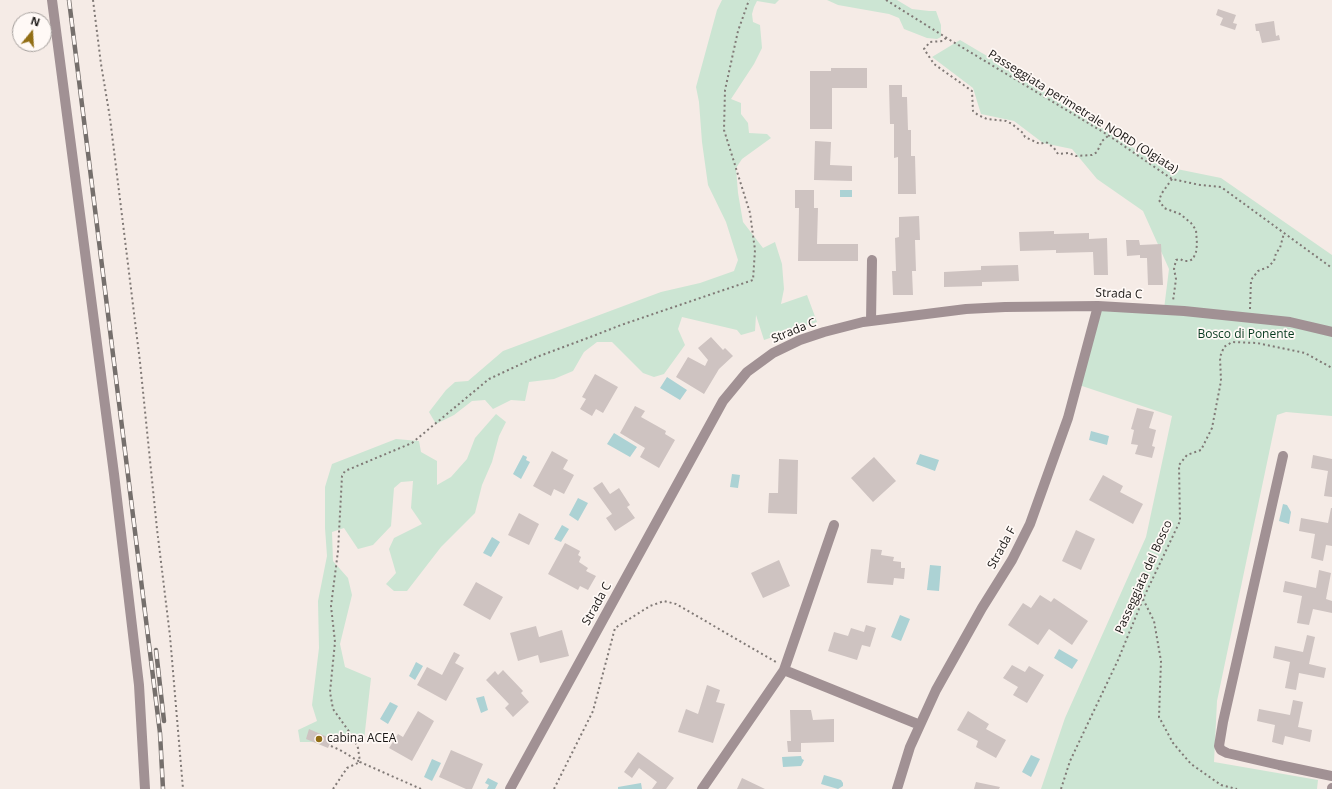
<!DOCTYPE html>
<style>
body{margin:0}
#map{position:relative;width:1332px;height:789px;overflow:hidden;background:#f5ebe6;font-family:"Open Sans",sans-serif}
canvas{display:block}
.north{position:absolute;left:12px;top:12px;width:40px;height:40px;box-sizing:border-box;background:#fff9f6;border:1px solid #a39e9b;border-radius:50%;rotate:18deg;font-size:11px;font-weight:700;line-height:16px;text-align:center;color:#181513}
.north::after{content:'';display:block;margin:auto;width:14px;height:18px;background:#926e15;clip-path:polygon(50% 0,100% 100%,50% 72%,0 100%)}
</style>
<div id="map">
<canvas width="1332" height="789"></canvas>
<div class="north">N</div>
</div>
<script>
const ctx = document.querySelector('canvas').getContext('2d');
ctx.lineJoin = 'round';
function fill(path, color) {
  ctx.fillStyle = color;
  ctx.fill(path, 'evenodd');
}
function toPath(rows) {
  const path = new Path2D();
  for (const r of rows) {
    path.moveTo(r[0], r[1]);
    for (let i = 2; i < r.length; i += 2) path.lineTo(r[i], r[i + 1]);
  }
  return path;
}
function trace(path, color, width, dash) {
  ctx.strokeStyle = color;
  ctx.lineWidth = width;
  ctx.lineCap = dash ? 'butt' : 'round';
  ctx.setLineDash(dash || []);
  ctx.stroke(path);
}
function drawText(font, color, halo, rows, align = 'center') {
  ctx.font = font + ' "Open Sans",sans-serif';
  ctx.lineWidth = 3.5;
  ctx.setLineDash([]);
  ctx.textBaseline = 'middle';
  ctx.strokeStyle = halo;
  ctx.fillStyle = color;
  for (const [text, x, y, turn = 0] of rows) {
    ctx.save();
    ctx.translate(x, y);
    ctx.rotate((+turn || 0) * Math.PI / 180);
    ctx.textAlign = isNaN(turn) ? turn : align;
    if (halo) ctx.strokeText(text, 0, 0);
    ctx.fillText(text, 0, 0);
    ctx.restore();
  }
}
fill(toPath([
 [722,0,779,0,775,4,757,1,754,7,752,14,753,22,760,25,762,48,754,64,731,99,741,103,741,114,748,123,749,133,767,134,771,138,742,159,736,168,738,193,743,222,763,248,775,242,782,264,784,289,781,304,807,295,817,322,764,340,756,315,755,331,741,335,737,330,682,317,678,329,685,345,664,374,654,377,643,373,612,342,597,342,584,352,573,371,554,379,529,382,525,401,511,400,493,409,485,400,472,401,454,415,436,424,429,412,446,390,455,382,468,381,503,351,661,292,700,283,734,271,738,260,726,222,708,185,702,142,699,102,696,87,717,10],
 [827,0,897,0,912,9,929,11,936,11,941,25,941,37,937,39,927,38,904,29,899,18,889,14,838,5],
 [960,40,1004,66,1162,166,1221,178,1332,255,1332,416,1286,412,1277,415,1217,701,1214,762,1318,780,1317,789,1041,789,1065,718,1146,537,1172,416,1079,385,1098,306,1164,309,1169,269,1143,211,1097,179,1072,149,1043,143,1014,121,981,114,973,88,932,57],
 [496,414,506,422,499,436,492,462,482,485,475,513,441,547,407,591,394,591,386,584,396,573,389,549,394,538,422,524,411,508,413,481,401,482,394,488,391,526,373,545,358,549,344,528,332,532,333,561,348,578,352,595,340,644,345,667,371,678,364,740,325,740,311,742,300,742,298,730,317,721,312,705,319,648,318,601,327,556,325,528,325,487,332,464,396,439,419,441,421,452,437,461,437,485,451,477,467,459,475,438]
]), '#cce5d3');
fill(toPath([
 [840,190,852,190,852,197,840,197],
 [667,377,687,390,680,400,660,388],
 [1091,431,1109,436,1107,445,1089,440],
 [614,433,637,447,630,457,607,444],
 [920,454,939,460,935,471,916,464],
 [523,455,527,457,526,460,530,462,521,479,513,474],
 [732,474,740,475,738,488,730,487],
 [578,498,588,503,578,521,569,515],
 [1283,504,1287,505,1291,512,1289,524,1279,521],
 [562,525,569,529,561,542,554,539],
 [492,537,500,542,491,557,483,553],
 [930,565,941,566,939,591,927,590],
 [900,615,910,619,901,641,891,637],
 [1059,649,1078,660,1072,669,1054,658],
 [416,662,423,666,415,680,409,676],
 [484,696,488,710,481,713,476,698],
 [390,702,398,706,388,724,380,719],
 [1031,755,1040,759,1031,777,1022,772],
 [801,756,802,759,804,760,801,766,783,767,782,757],
 [432,759,441,763,432,781,424,777],
 [824,775,841,780,843,783,843,786,838,789,821,784],
 [488,778,498,783,495,789,487,789,489,785,485,783],
 [641,783,642,789,618,789,618,787]
]), '#acd2d4');
fill(toPath([
 [1218,9,1236,15,1233,23,1237,24,1235,30,1220,25,1223,18,1216,15],
 [1274,21,1276,36,1279,35,1280,40,1262,43,1259,31,1256,31,1255,24],
 [831,68,867,68,867,88,832,88,832,129,810,129,810,71,831,71],
 [889,85,902,85,902,97,907,97,908,130,911,130,911,156,915,156,916,194,898,194,898,157,894,158,894,124,890,124],
 [815,141,831,142,830,165,852,166,852,181,814,180],
 [795,190,814,190,814,208,818,208,817,244,858,244,858,261,798,261,799,208,795,208],
 [919,216,920,240,915,240,916,271,912,271,913,295,893,295,892,271,896,271,895,238,899,237,899,217],
 [1054,231,1054,234,1089,233,1089,239,1107,238,1108,275,1094,275,1093,252,1056,253,1056,250,1020,251,1019,232],
 [1126,240,1139,240,1140,245,1161,244,1163,285,1148,285,1147,258,1140,258,1140,255,1127,256],
 [1018,265,1019,281,982,282,982,286,944,287,944,272,981,270,981,266],
 [711,337,723,350,725,348,733,356,719,369,704,394,676,377,688,357,705,366,708,360,698,348],
 [595,374,618,387,603,413,596,409,592,416,580,409,586,399,582,397],
 [635,406,645,411,641,417,666,431,665,434,675,440,659,468,640,457,645,448,620,433],
 [1137,408,1154,412,1149,428,1156,430,1152,446,1155,447,1152,458,1135,454,1138,445,1131,444,1134,430,1131,429],
 [552,451,568,460,563,469,574,475,564,494,554,489,551,496,533,486],
 [1313,455,1332,459,1332,497,1324,496,1328,471,1311,468],
 [874,457,896,481,873,502,851,478],
 [779,459,798,460,797,514,768,513,769,493,778,493],
 [1103,475,1123,486,1120,492,1143,504,1133,524,1089,500],
 [602,482,610,494,619,488,630,505,627,507,635,518,615,531,606,518,612,514,593,488],
 [1331,508,1332,508,1332,546,1326,545,1323,561,1311,558,1315,534,1299,531,1301,518,1328,523],
 [519,513,539,524,529,545,508,535],
 [1076,530,1095,539,1081,570,1062,561],
 [565,543,580,551,578,555,581,557,579,562,588,568,586,571,596,576,588,590,580,586,578,590,548,574],
 [871,549,882,550,881,555,894,557,893,561,901,562,901,568,905,568,904,579,894,578,893,585,867,583],
 [779,560,790,586,763,598,751,573],
 [1319,570,1331,573,1326,599,1332,601,1332,613,1313,609,1309,625,1297,623,1302,596,1283,592,1285,581,1316,588],
 [476,582,503,597,490,620,463,605],
 [1040,595,1051,602,1054,598,1088,621,1072,645,1049,629,1038,645,1008,625,1023,603,1031,608],
 [866,625,876,628,870,647,862,645,857,660,828,651,834,632,848,636,851,628,864,632],
 [536,626,539,637,562,630,569,656,540,663,538,655,518,661,510,633],
 [1307,635,1315,637,1309,664,1326,668,1324,678,1299,673,1296,690,1285,688,1290,662,1273,658,1275,646,1303,652],
 [454,652,460,655,455,663,464,668,446,701,417,685,427,667,442,675],
 [1012,665,1025,672,1029,666,1044,675,1027,703,1013,695,1018,687,1003,678],
 [503,670,523,691,521,693,529,702,513,717,505,708,509,704,486,680,495,671,498,675],
 [707,685,720,690,716,702,725,704,713,743,678,732,686,709,698,714],
 [1293,700,1303,702,1298,727,1312,730,1310,742,1285,736,1283,745,1272,742,1275,725,1257,721,1259,709,1290,715],
 [790,710,811,710,813,720,834,719,834,742,801,743,801,752,788,752,787,741,791,741],
 [418,711,434,721,412,761,389,748,398,734,403,737],
 [968,711,989,724,986,729,1006,740,996,758,976,747,978,741,957,730],
 [309,729,332,739,328,748,306,739],
 [451,750,483,764,472,789,466,789,439,777],
 [638,752,674,778,666,789,652,789,657,782,639,768,632,778,624,772],
 [742,778,765,789,737,789],
 [976,782,1000,787,999,789,974,789]
]), '#cec3c1');
trace(toPath([
 [93,0,101,64,110,118,140,362,157,529,170,636,183,789],
 [886,0,950,40,1108,135,1172,179,1200,185,1221,187,1332,268],
 [946,38,943,41,930,42,924,49,934,64,972,91,973,111,978,115,987,119,1006,121,1012,124,1023,133,1025,137,1040,144,1046,142,1054,148,1058,154,1069,153,1076,156,1092,155,1097,152,1102,141,1108,136],
 [1172,179,1162,193,1159,200,1164,208,1180,214,1191,223,1196,230,1197,244,1196,252,1193,259,1189,261,1184,261,1180,259,1176,260,1174,269,1176,279,1173,301],
 [1250,309,1251,280,1258,271,1268,267,1274,261,1276,253,1280,248,1284,233],
 [1143,599,1154,621,1161,661,1159,717,1173,743,1191,764,1221,785,1237,789],
 [331,746,340,750,360,762],
 [333,789,347,768,360,762],
 [421,789,360,762,358,748,353,737,333,709,330,692,335,642,331,606,338,551,342,476,345,471,412,443,489,379,534,358,593,336,621,325,753,280,755,250,750,213,724,130,725,90,738,31,749,0],
 [554,789,593,711,615,628,650,606,664,601,676,604,776,662],
 [1061,789,1070,761,1118,660,1143,599,1180,521,1179,465,1187,455,1201,450,1212,428,1221,381,1220,357,1224,347,1232,342,1257,343,1305,353,1332,368]
]), '#807976', 2, [2, 3]);
trace(toPath([
 [52,0,114,474,139,685,145,789],
 [871,321,872,260],
 [1283,456,1223,722,1219,746,1221,750,1227,753,1279,765,1332,776],
 [784,670,920,725],
 [510,789,723,401,747,372,773,353,800,340,824,332,863,322,966,309,1005,307,1098,306,1184,311,1290,322,1332,332],
 [702,789,784,670,834,525],
 [897,789,910,747,936,690,982,608,1012,560,1030,524,1068,418,1098,306],
 [1332,789,1332,788]
]), '#a19194', 10);
const rail = toPath([
 [69,0,160,733,163,789],
 [156,650,164,721]
]);
trace(rail, '#756f6c', 4.5);
trace(rail, '#fff9f6', 3, [9]);
for (const [x, y, r, color] of [
 [319,739,4,"#926e15"]
]) {
  const dot = new Path2D();
  dot.arc(x, y, r, 0, 2 * Math.PI);
  ctx.fillStyle = color;
  ctx.fill(dot);
  trace(dot, '#fff9f6', 1.5);
}
drawText('12px', '#181513', '#fff9f6', [
 ["Passeggiata perimetrale NORD (Olgiata)",1083,112,32],
 ["Strada C",1119,294,2],
 ["Strada C",794,331,-22],
 ["Strada F",1002,548,-61],
 ["Passeggiata del Bosco",1144,577,-66],
 ["Strada C",597,604,-61]
]);
drawText('12px', '#06391e', '#fff9f6', [
 ["Bosco di Ponente",1246,335]
]);
drawText('12px', '#181513', '#fff9f6', [
 ["cabina ACEA",327,739]
], 'left');
</script>
